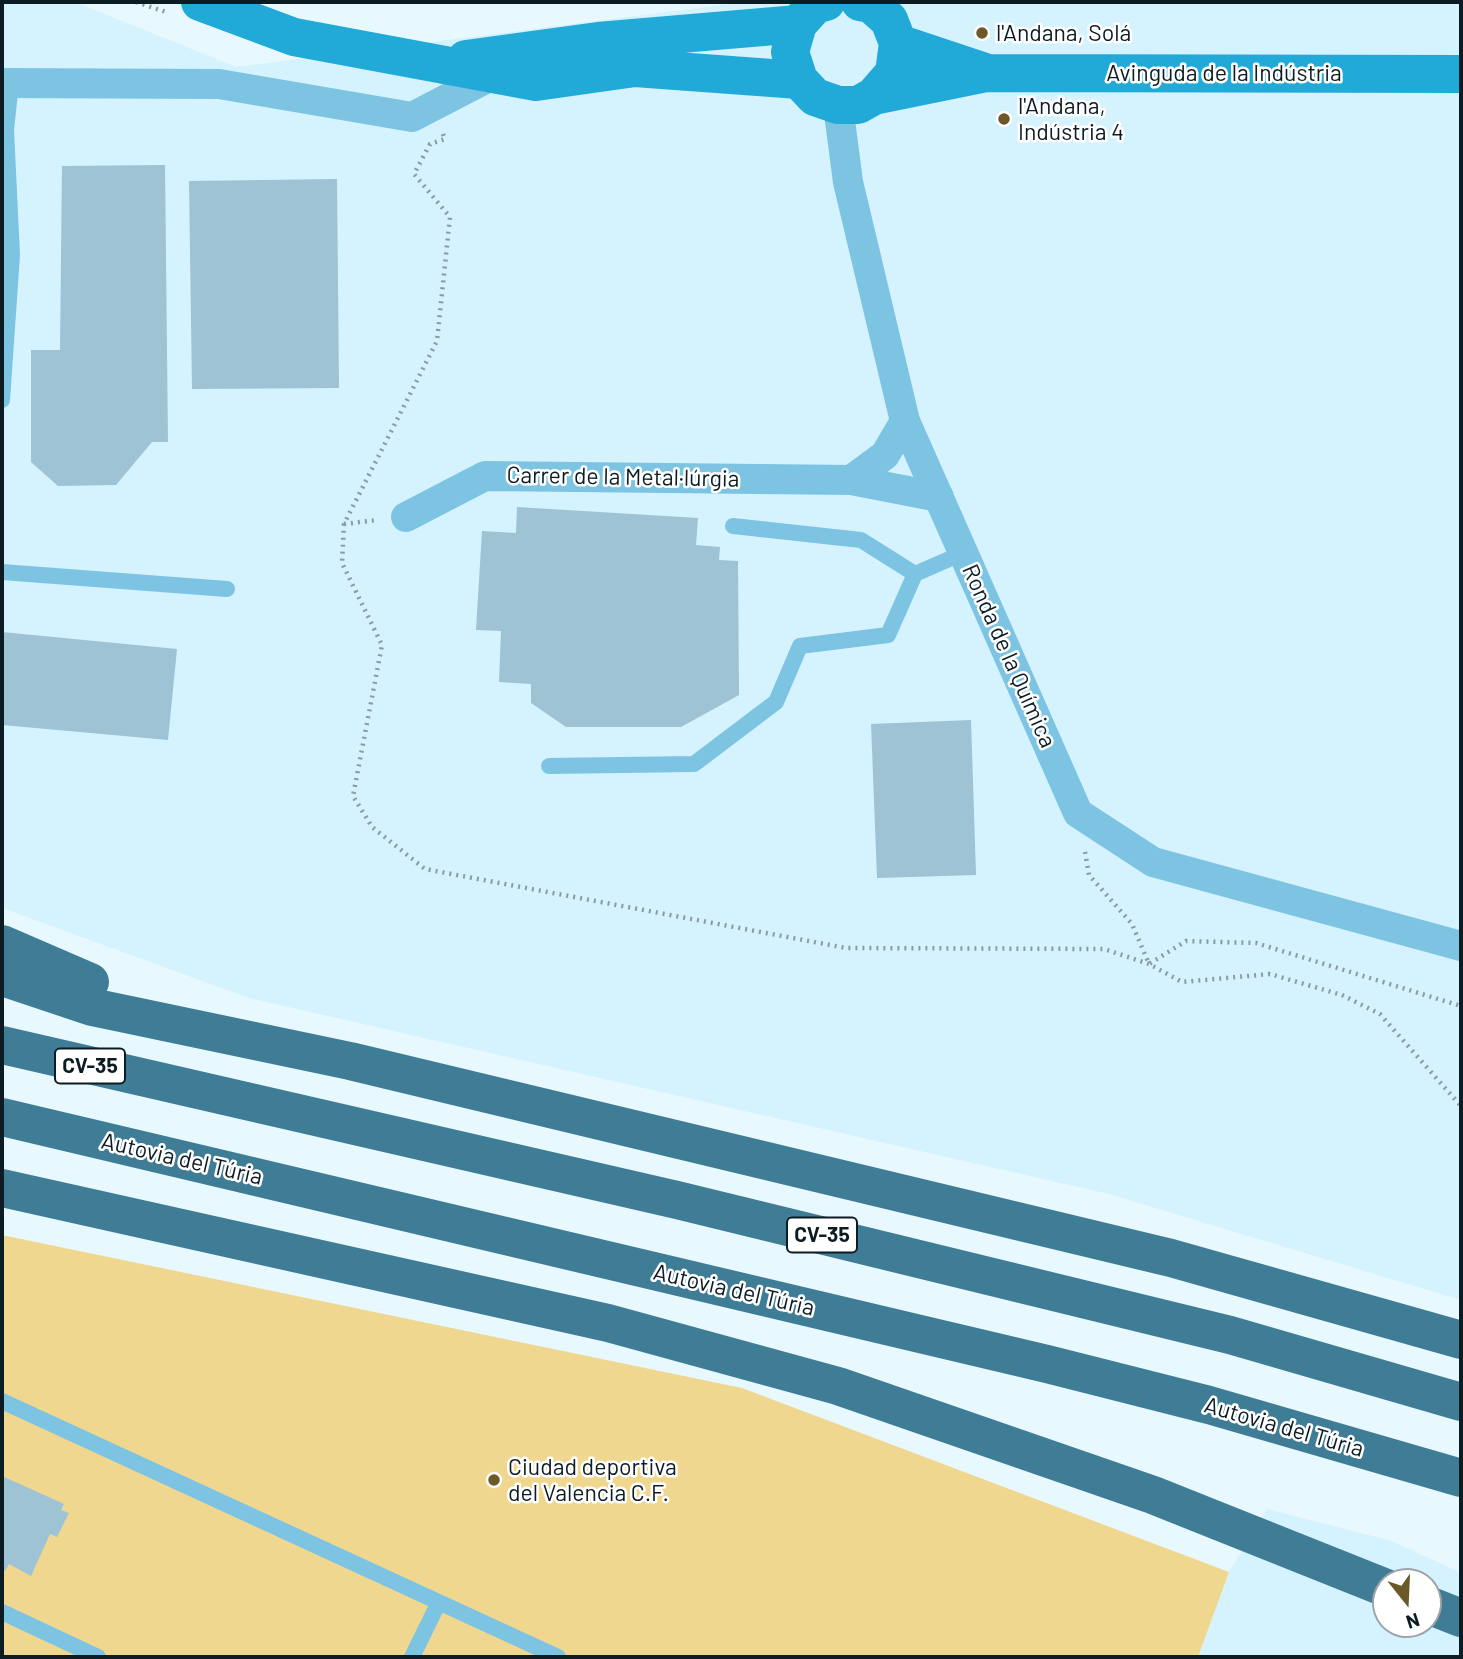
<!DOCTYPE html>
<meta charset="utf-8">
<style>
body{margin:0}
#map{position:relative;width:1463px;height:1659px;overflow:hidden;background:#e8f8ff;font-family:Barlow,sans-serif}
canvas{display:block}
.frame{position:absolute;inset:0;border:4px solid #0d1c22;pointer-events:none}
.north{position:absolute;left:1372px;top:1568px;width:70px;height:70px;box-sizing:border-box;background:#fff;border:2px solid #9ea4a7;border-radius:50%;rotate:162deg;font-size:19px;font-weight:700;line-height:28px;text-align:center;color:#0d1c22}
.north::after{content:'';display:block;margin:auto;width:24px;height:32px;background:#6b5a28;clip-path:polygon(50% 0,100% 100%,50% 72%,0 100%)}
</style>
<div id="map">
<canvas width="1463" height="1659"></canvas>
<div class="frame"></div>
<div class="north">N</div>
</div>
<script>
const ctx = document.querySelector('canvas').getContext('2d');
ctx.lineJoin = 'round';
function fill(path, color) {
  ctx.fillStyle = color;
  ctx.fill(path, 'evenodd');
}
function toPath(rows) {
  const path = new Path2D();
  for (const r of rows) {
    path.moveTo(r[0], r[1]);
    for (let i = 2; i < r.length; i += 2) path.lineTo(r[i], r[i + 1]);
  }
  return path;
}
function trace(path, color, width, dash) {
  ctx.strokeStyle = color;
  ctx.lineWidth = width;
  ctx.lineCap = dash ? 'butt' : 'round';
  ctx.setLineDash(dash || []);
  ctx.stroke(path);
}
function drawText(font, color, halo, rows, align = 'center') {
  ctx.font = font + ' Barlow,sans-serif';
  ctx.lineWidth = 5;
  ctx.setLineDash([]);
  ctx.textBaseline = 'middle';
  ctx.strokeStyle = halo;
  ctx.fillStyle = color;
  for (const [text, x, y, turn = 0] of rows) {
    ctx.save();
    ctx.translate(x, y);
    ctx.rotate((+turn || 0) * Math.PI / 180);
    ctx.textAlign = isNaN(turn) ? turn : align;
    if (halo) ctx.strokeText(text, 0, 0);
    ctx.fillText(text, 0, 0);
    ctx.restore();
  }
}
fill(toPath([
 [2,2,75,2,236,67,745,2,1461,2,1461,1300,1109,1194,249,998,2,908],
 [1267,1509,1392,1541,1461,1573,1461,1657,1198,1657,1229,1572],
 [1386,1582,1428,1582,1428,1624,1386,1624]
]), '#d5f2ff');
fill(toPath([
 [2,1235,742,1388,1229,1572,1198,1657,2,1657]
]), '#f0d790');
fill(toPath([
 [165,165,168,442,152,442,116,485,58,486,31,462,31,350,60,350,62,166],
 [337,179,339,388,192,389,189,181],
 [517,507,698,518,696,545,720,547,719,560,738,561,739,695,681,727,566,727,531,703,531,684,499,682,501,631,476,630,482,531,516,533],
 [2,632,177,649,168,740,2,725],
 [971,720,976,875,877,878,871,724],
 [2,1476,64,1504,61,1510,69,1513,57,1537,50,1534,31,1576,9,1564,5,1571,2,1569]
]), '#9dc3d4');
trace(toPath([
 [136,2,169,13],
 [443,134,445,139,430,144,414,174,450,217,437,341,344,524,342,563,382,645,353,796,372,827,425,869,846,948,1104,949,1149,964,1182,982,1270,974,1342,995,1380,1014,1461,1106],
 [344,524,377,520],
 [1085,852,1089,875,1132,924,1149,964,1186,941,1256,943,1461,1006]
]), '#8b9ba2', 4.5, [2, 5]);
trace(toPath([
 [2,131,6,130,11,83],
 [2,400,12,255,6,130],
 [733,526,861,540,915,574],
 [2,572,227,589],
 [549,766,694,764,776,702,800,646,888,635,915,574,963,553],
 [2,1401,558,1657],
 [2,1612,98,1657],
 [412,1657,439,1602]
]), '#7dc4e3', 16);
trace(toPath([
 [2,83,219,84,412,117,493,75,504,71],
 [838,105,848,182,905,421,1078,813,1153,862,1461,946],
 [851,480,885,455,905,421],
 [406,517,485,476,851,480,939,497]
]), '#7dc4e3', 30);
trace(toPath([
 [200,2,294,37,536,82,635,68,799,80],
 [826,2,815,5,798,24,790,52,799,80,815,97,838,105,858,105,874,96,894,73,898,43,889,20,871,4,860,2],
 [898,43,985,72],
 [466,59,598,41,798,24],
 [874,96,987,73,1461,74]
]), '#21aad8', 38);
trace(toPath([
 [2,944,90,982],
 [2,977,92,1007,350,1061,1171,1258,1461,1340],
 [2,1045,677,1200,1230,1335,1461,1402],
 [2,1117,1047,1364,1209,1405,1461,1478],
 [2,1188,608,1323,838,1386,1153,1495,1386,1588],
 [1428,1605,1461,1618]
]), '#3f7d96', 38);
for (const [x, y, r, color] of [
 [982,33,7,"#6b5a28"],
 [1004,119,7,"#6b5a28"],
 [494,1480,7,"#6b5a28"]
]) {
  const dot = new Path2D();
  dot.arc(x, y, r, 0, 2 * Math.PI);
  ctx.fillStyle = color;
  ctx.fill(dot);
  trace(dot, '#fff', 2.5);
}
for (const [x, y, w] of [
 [90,1066,70],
 [822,1235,70]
]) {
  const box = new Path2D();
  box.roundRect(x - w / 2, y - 17.5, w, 35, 5);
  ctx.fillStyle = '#fff';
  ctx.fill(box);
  trace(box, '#0d1c22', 2);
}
drawText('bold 21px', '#0d1c22', null, [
 ["CV-35",90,1066],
 ["CV-35",822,1235]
]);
drawText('23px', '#0d1c22', '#fff', [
 ["l'Andana, Solá",996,33],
 ["l'Andana,",1018,106],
 ["Indústria 4",1018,132],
 ["Ciudad deportiva",508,1467],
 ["del Valencia C.F.",508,1493]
], 'left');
drawText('23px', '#0d1c22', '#fff', [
 ["Avinguda de la Indústria",1224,73],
 ["Carrer de la Metal·lúrgia",623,477,1],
 ["Ronda de la Química",1009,656,66],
 ["Autovia del Túria",182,1159,13],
 ["Autovia del Túria",734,1290,13],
 ["Autovia del Túria",1284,1427,16]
]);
</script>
